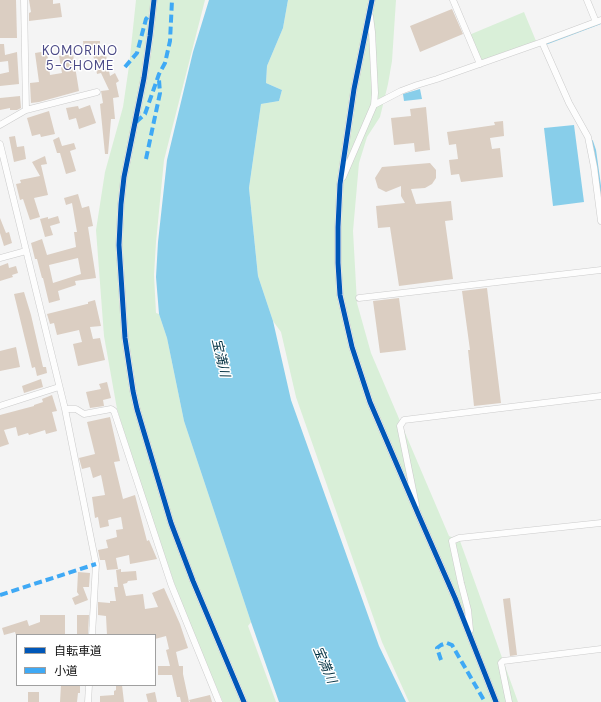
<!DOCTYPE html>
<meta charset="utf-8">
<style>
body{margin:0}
#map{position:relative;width:601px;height:702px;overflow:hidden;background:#f4f4f4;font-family:"DM Sans","Noto Sans JP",sans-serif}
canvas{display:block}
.legend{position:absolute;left:16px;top:634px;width:140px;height:52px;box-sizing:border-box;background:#fff;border:1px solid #a0a0a0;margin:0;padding:5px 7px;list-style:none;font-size:12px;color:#121212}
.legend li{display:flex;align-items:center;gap:8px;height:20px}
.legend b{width:20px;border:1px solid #a0a0a0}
</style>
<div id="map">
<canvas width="601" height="702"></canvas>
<ul class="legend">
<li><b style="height:5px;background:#0057b8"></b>自転車道</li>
<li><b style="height:5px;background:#3fa9f5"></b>小道</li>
</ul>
</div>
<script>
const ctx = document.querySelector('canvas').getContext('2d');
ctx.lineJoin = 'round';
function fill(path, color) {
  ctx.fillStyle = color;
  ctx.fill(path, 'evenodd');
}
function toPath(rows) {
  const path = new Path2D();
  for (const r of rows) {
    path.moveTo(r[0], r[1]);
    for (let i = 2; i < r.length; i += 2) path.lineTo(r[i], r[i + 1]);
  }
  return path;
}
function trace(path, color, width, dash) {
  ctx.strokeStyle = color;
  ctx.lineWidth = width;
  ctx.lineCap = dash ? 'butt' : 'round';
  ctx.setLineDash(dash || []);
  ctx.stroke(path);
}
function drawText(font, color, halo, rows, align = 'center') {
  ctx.font = font + ' "DM Sans","Noto Sans JP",sans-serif';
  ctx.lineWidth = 3;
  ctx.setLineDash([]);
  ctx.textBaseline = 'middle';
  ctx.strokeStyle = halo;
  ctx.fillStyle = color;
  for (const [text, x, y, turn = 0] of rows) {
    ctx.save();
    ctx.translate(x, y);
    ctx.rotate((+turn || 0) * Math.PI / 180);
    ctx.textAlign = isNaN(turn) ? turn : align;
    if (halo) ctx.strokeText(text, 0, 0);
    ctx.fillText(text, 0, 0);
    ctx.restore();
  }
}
fill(toPath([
 [136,0,205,0,164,160,156,242,154,275,156,313,159,314,167,338,184,421,251,622,248,626,276,702,223,702,186,618,139,480,117,409,104,336,96,230,105,172,123,107,129,66],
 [288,0,396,0,392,61,388,84,380,117,367,137,359,163,353,231,357,303,371,353,403,428,449,536,460,541,518,702,409,702,382,642,296,397,281,332,273,321,258,276,249,188,261,104,279,101,282,90,266,83,267,66,283,28],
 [524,12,536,41,480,61,469,35]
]), '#d9efd8');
fill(toPath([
 [209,0,288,0,283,28,267,66,266,83,282,90,279,101,261,104,249,188,258,276,273,321,291,400,379,646,406,702,279,702,251,622,184,421,167,338,159,314,156,277,158,242,167,160,193,52],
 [420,89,422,99,404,101,403,94],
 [574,125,584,202,553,206,544,128]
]), '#88ceea');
trace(toPath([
 [546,46,545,44,601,23],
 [592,141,595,150,601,193]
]), '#88ceea', 2);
fill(toPath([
 [0,0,16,0,17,38,0,38],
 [29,0,53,0,53,4,60,3,62,17,29,21,29,13,31,12],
 [452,9,463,34,420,52,410,26],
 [83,41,100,41,100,56,106,55,110,76,115,73,119,81,116,83,119,97,113,98,115,119,111,119,108,154,105,154,100,104,103,103,101,91,109,90,101,73,97,74,92,49,84,50],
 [0,44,4,44,5,55,17,52,19,84,0,86,0,74,9,72,8,61,0,62],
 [47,51,50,75,62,73,59,56,73,54,79,91,39,102,31,103,30,83,39,82,35,53],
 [20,96,21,108,17,110,10,110,10,108,0,110,0,98],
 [90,105,96,123,79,129,76,118,69,120,66,108,78,106,79,109],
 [426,107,430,150,415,152,414,143,394,145,391,118,411,116,410,109],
 [49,111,55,134,41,137,40,134,32,136,27,118],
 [503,121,504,136,490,138,492,149,500,148,503,177,461,182,459,174,451,175,449,160,458,159,456,144,449,145,447,132,495,125,494,122],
 [15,136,17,147,24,146,26,159,14,162,9,137],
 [59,137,62,146,74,143,76,149,70,151,76,171,66,174,60,153,57,153,53,140],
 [45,156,47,164,41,165,48,195,34,198,40,217,30,220,23,199,20,200,16,184,21,183,20,180,40,176,32,162],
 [430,163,436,170,436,178,432,184,425,188,411,189,416,204,451,201,453,220,445,221,453,279,399,286,390,227,378,228,376,206,405,203,401,196,401,186,386,192,378,188,375,178,382,167],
 [78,194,82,208,89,206,93,226,88,227,96,278,75,281,76,285,58,291,60,300,49,303,43,278,42,278,37,259,35,259,31,243,42,239,47,255,76,247,74,232,77,232,72,203,66,205,64,198],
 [78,258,81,274,53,283,49,265],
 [58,216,60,223,50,226,53,235,45,237,40,219,48,217,48,219],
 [0,218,6,233,9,232,12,243,4,246,0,233],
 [8,263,9,268,16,266,18,273,12,275,13,277,0,281,0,266],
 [487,288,501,403,474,406,468,350,470,350,462,291],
 [24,292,31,315,43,367,46,367,47,373,37,376,35,367,32,368,14,294],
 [399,298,406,350,380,353,373,301],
 [95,300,101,326,90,327,93,339,100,338,105,360,78,366,73,344,82,342,79,330,57,335,54,323,50,324,47,314,87,304,88,304,88,302],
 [16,347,20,367,0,371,0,351],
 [41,379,43,387,24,393,22,386],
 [107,382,111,398,103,400,104,406,90,408,86,392,101,389,99,384],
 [52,395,57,411,52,412,57,431,46,434,45,430,29,435,28,433,18,436,16,427,4,430,9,444,0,447,0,415,34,406,34,405,43,402,42,399],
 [110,417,120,461,114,462,123,499,135,495,147,541,149,540,157,559,130,564,129,555,116,558,118,569,107,570,105,560,100,560,98,550,108,548,106,540,117,537,116,530,123,529,121,517,108,520,109,526,100,528,98,517,95,518,92,497,105,495,101,475,93,478,90,467,82,469,79,458,95,454,87,422],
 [121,569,121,572,136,571,137,580,128,581,127,583,123,584,126,596,143,594,145,609,158,607,152,593,164,588,180,624,188,648,176,652,179,666,183,666,183,674,189,702,181,702,180,697,177,697,172,675,158,675,158,666,170,666,166,650,169,649,166,636,155,639,155,635,107,635,106,616,98,615,98,602,110,603,110,601,116,601,114,587,118,587,116,570],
 [78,572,90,573,89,587,83,587,88,600,75,605,72,598,79,595,77,592],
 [510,598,517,655,510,656,503,599],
 [40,615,65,615,65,635,16,635,15,632,4,635,2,628,27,620,29,626,40,622],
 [77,615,89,615,88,635,77,635],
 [61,685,80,685,80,693,78,693,77,702,60,702],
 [116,685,122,685,124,702,100,702,100,696,114,695,114,691,116,690],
 [28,692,39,692,39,702,28,702],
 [155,692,157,702,148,702,146,694],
 [210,695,212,702,190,702,189,700]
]), '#dbcec2');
const minor = toPath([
 [24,0,26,110],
 [154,0,150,36,144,78,124,177,121,204,119,245,125,338,133,391,137,409,171,523,193,581,244,702],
 [372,0,354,89,340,184,338,227,338,263,340,295,352,347,370,402,419,516,455,598,496,702],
 [453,0,480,64],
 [587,0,596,22],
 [542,42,569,103,588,137,594,167,601,221],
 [374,105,401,91,417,85,437,79,542,42,601,20],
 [0,125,26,110,97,92],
 [0,144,65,409,96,564,92,635],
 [343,177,374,105,375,93,372,32,370,16],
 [0,258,26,251],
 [359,298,601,270],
 [0,406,59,387],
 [65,409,76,409,84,414,111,409,114,411,171,584,219,702],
 [416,505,400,426,404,420,601,396],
 [470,630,468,610,461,583,452,541,459,538,601,523],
 [88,702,89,685],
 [509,702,501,663,503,661,601,649]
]);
trace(minor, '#cbcbcb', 7);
trace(minor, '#fdfdfd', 6);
trace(toPath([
 [125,67,137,53,146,19,150,14],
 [136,122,145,114,159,74,165,63,170,41,172,0],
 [146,159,160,93,159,80],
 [0,595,96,564],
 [441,660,437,648,441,645,447,643,452,645,485,702]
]), '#3fa9f5', 4, [8, 4]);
trace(toPath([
 [154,0,150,36,144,78,124,177,121,204,119,245,125,338,133,391,137,409,171,523,193,581,244,702],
 [372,0,354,89,340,184,338,227,338,263,340,295,352,347,370,402,419,516,455,598,496,702]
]), '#0057b8', 5);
ctx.letterSpacing = '1px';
drawText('13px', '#4b4a87', '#fff', [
 ["KOMORINO",80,52],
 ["5-CHOME",80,67]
]);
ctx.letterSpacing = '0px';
drawText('italic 13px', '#013041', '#fff', [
 ["宝満川",220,358,77],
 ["宝満川",324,665,67]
]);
</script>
